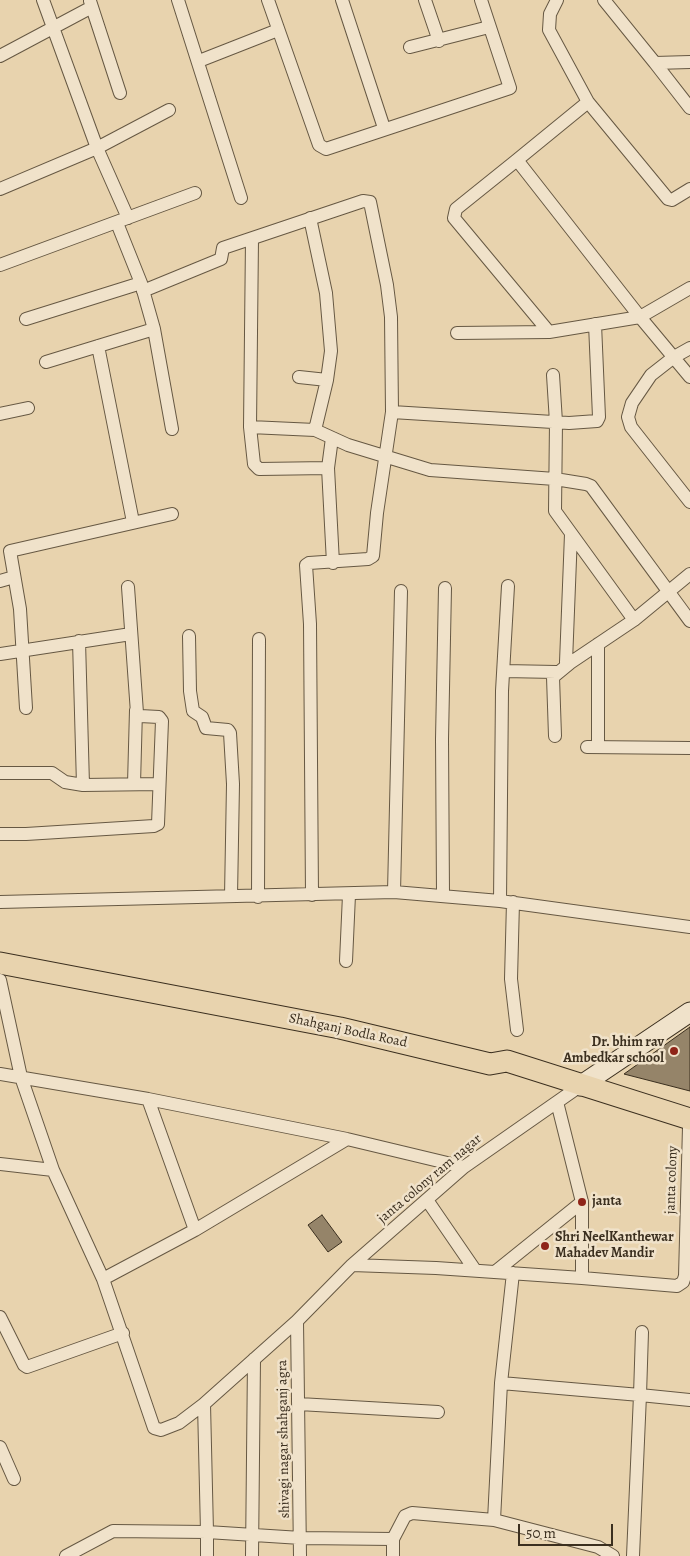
<!DOCTYPE html>
<style>
body{margin:0}
#map{position:relative;width:690px;height:1556px;overflow:hidden;background:#e8d3ae;font-family:Alegreya,serif}
canvas{display:block}
.scale{position:absolute;left:518px;top:1524px;width:95px;height:22px;box-sizing:border-box;border:2px solid #3b2f1f;border-top:0;padding-left:6px;font-size:15px;line-height:18px;white-space:nowrap;color:#3b2f1f;-webkit-text-stroke:4px #f0e2ca;paint-order:stroke}
</style>
<div id="map">
<canvas width="690" height="1556"></canvas>
<div class="scale">50 m</div>
</div>
<script>
const ctx = document.querySelector('canvas').getContext('2d');
ctx.lineJoin = 'round';
function fill(path, color) {
  ctx.fillStyle = color;
  ctx.fill(path, 'evenodd');
}
function toPath(rows) {
  const path = new Path2D();
  for (const r of rows) {
    path.moveTo(r[0], r[1]);
    for (let i = 2; i < r.length; i += 2) path.lineTo(r[i], r[i + 1]);
  }
  return path;
}
function trace(path, color, width, dash) {
  ctx.strokeStyle = color;
  ctx.lineWidth = width;
  ctx.lineCap = dash ? 'butt' : 'round';
  ctx.setLineDash(dash || []);
  ctx.stroke(path);
}
function drawText(font, color, halo, rows, align = 'center') {
  ctx.font = font + ' Alegreya,serif';
  ctx.lineWidth = 5;
  ctx.setLineDash([]);
  ctx.textBaseline = 'middle';
  ctx.strokeStyle = halo;
  ctx.fillStyle = color;
  for (const [text, x, y, turn = 0] of rows) {
    ctx.save();
    ctx.translate(x, y);
    ctx.rotate((+turn || 0) * Math.PI / 180);
    ctx.textAlign = isNaN(turn) ? turn : align;
    if (halo) ctx.strokeText(text, 0, 0);
    ctx.fillText(text, 0, 0);
    ctx.restore();
  }
}
const building = toPath([
 [690,1027,690,1091,624,1074,690,1027],
 [322,1215,342,1242,328,1252,308,1225,322,1215]
]);
fill(building, '#958469');
trace(building, '#3b2f1f', 1);
const street = toPath([
 [43,0,97,148,128,218],
 [178,0,241,198],
 [268,0,319,145,326,149,510,88,481,0],
 [342,0,384,128],
 [425,0,439,41],
 [557,0,550,14,549,30,588,102],
 [604,0,655,63],
 [90,1,120,93],
 [410,47,489,27],
 [0,56,92,7],
 [199,61,278,30],
 [690,62,655,63,690,108],
 [517,160,456,209,454,218,549,332],
 [0,189,97,148,169,110],
 [690,189,672,200,668,199,588,102,517,160,640,317,690,377],
 [310,218,326,293,331,351,327,380,315,430],
 [117,223,141,283,154,329,172,429],
 [252,239,250,427,254,464,259,469,328,468],
 [0,265,195,193],
 [143,291,221,259,223,248,363,201,370,202,387,285,391,317,392,412,377,513,373,556,368,559,309,563,306,565,310,624,312,895],
 [26,319,141,283],
 [457,333,549,332,640,317,690,288],
 [98,346,133,522],
 [690,348,674,357,651,375,632,403,628,417,631,427,690,502],
 [46,362,154,329],
 [553,375,556,422,555,511,634,620],
 [299,377,327,380],
 [392,412,569,423,597,421,599,417,595,324],
 [0,414,28,408],
 [250,427,315,430,348,445,430,470,555,479,586,484,591,486,690,621],
 [332,438,328,468,333,563],
 [571,534,566,662,570,663,634,620,690,574],
 [0,581,14,577],
 [189,636,190,691,193,711,202,717,206,728,228,730,230,733,233,784,231,896],
 [79,641,83,785],
 [0,654,131,634],
 [504,671,556,672],
 [26,708,20,609,10,551,172,514],
 [555,736,553,677,570,663],
 [587,747,690,748],
 [598,747,598,644],
 [0,773,52,773,65,782,83,785,158,784],
 [134,784,136,710],
 [0,834,26,834,154,826,158,824,162,721,159,717,140,716,137,713,128,587],
 [394,892,401,591],
 [443,894,442,739,445,588],
 [258,897,259,639],
 [500,901,502,691,508,586],
 [0,902,394,892,500,901,690,927],
 [513,902,511,979,517,1030],
 [346,961,349,895],
 [0,980,21,1077,53,1170],
 [0,1074,148,1099,347,1139,464,1167],
 [148,1099,195,1230],
 [0,1164,53,1170,103,1279,195,1230,347,1139],
 [427,1200,475,1270],
 [352,1265,436,1268,582,1278,582,1202,557,1102],
 [495,1272,582,1202],
 [582,1278,677,1286,683,1282,685,1276,689,1127],
 [103,1279,154,1428,161,1430,179,1423,204,1404],
 [0,1317,24,1365,27,1367,123,1333],
 [642,1332,640,1395,690,1400],
 [501,1383,513,1273],
 [299,1404,438,1412],
 [0,1447,14,1479],
 [66,1556,113,1531,207,1532,204,1404,297,1321],
 [207,1556,207,1532,301,1538,393,1539,405,1516,412,1513,494,1520],
 [252,1556,254,1359],
 [300,1556,297,1321,352,1265,464,1167,580,1086],
 [393,1556,393,1539],
 [613,1556,598,1547,494,1520,501,1383,640,1395,633,1556]
]);
const secondary = toPath([
 [580,1086,690,1012]
]);
const primary = toPath([
 [0,963,340,1028,490,1064,507,1061,690,1119]
]);
trace(street, '#665843', 14);
trace(secondary, '#3b2f1f', 21);
trace(primary, '#3b2f1f', 23);
trace(street, '#f0e2ca', 12);
trace(secondary, '#f0e2ca', 19);
trace(primary, '#e8d3ae', 21);
for (const [x, y, r, color] of [
 [674,1051,5,"#8f2418"],
 [582,1202,5,"#8f2418"],
 [545,1246,5,"#8f2418"]
]) {
  const dot = new Path2D();
  dot.arc(x, y, r, 0, 2 * Math.PI);
  ctx.fillStyle = color;
  ctx.fill(dot);
  trace(dot, '#f0e2ca', 2);
}
drawText('14px', '#3b2f1f', '#f0e2ca', [
 ["Shahganj Bodla Road",348,1031,12],
 ["janta colony ram nagar",430,1179,-40],
 ["janta colony",672,1180,-88],
 ["shivagi nagar shahganj agra",284,1439,-91]
]);
drawText('bold 14px', '#3b2f1f', '#f0e2ca', [
 ["Dr. bhim rav",664,1043,"right"],
 ["Ambedkar school",664,1059,"right"],
 ["janta",592,1202],
 ["Shri NeelKanthewar",555,1238],
 ["Mahadev Mandir",555,1254]
], 'left');
</script>
